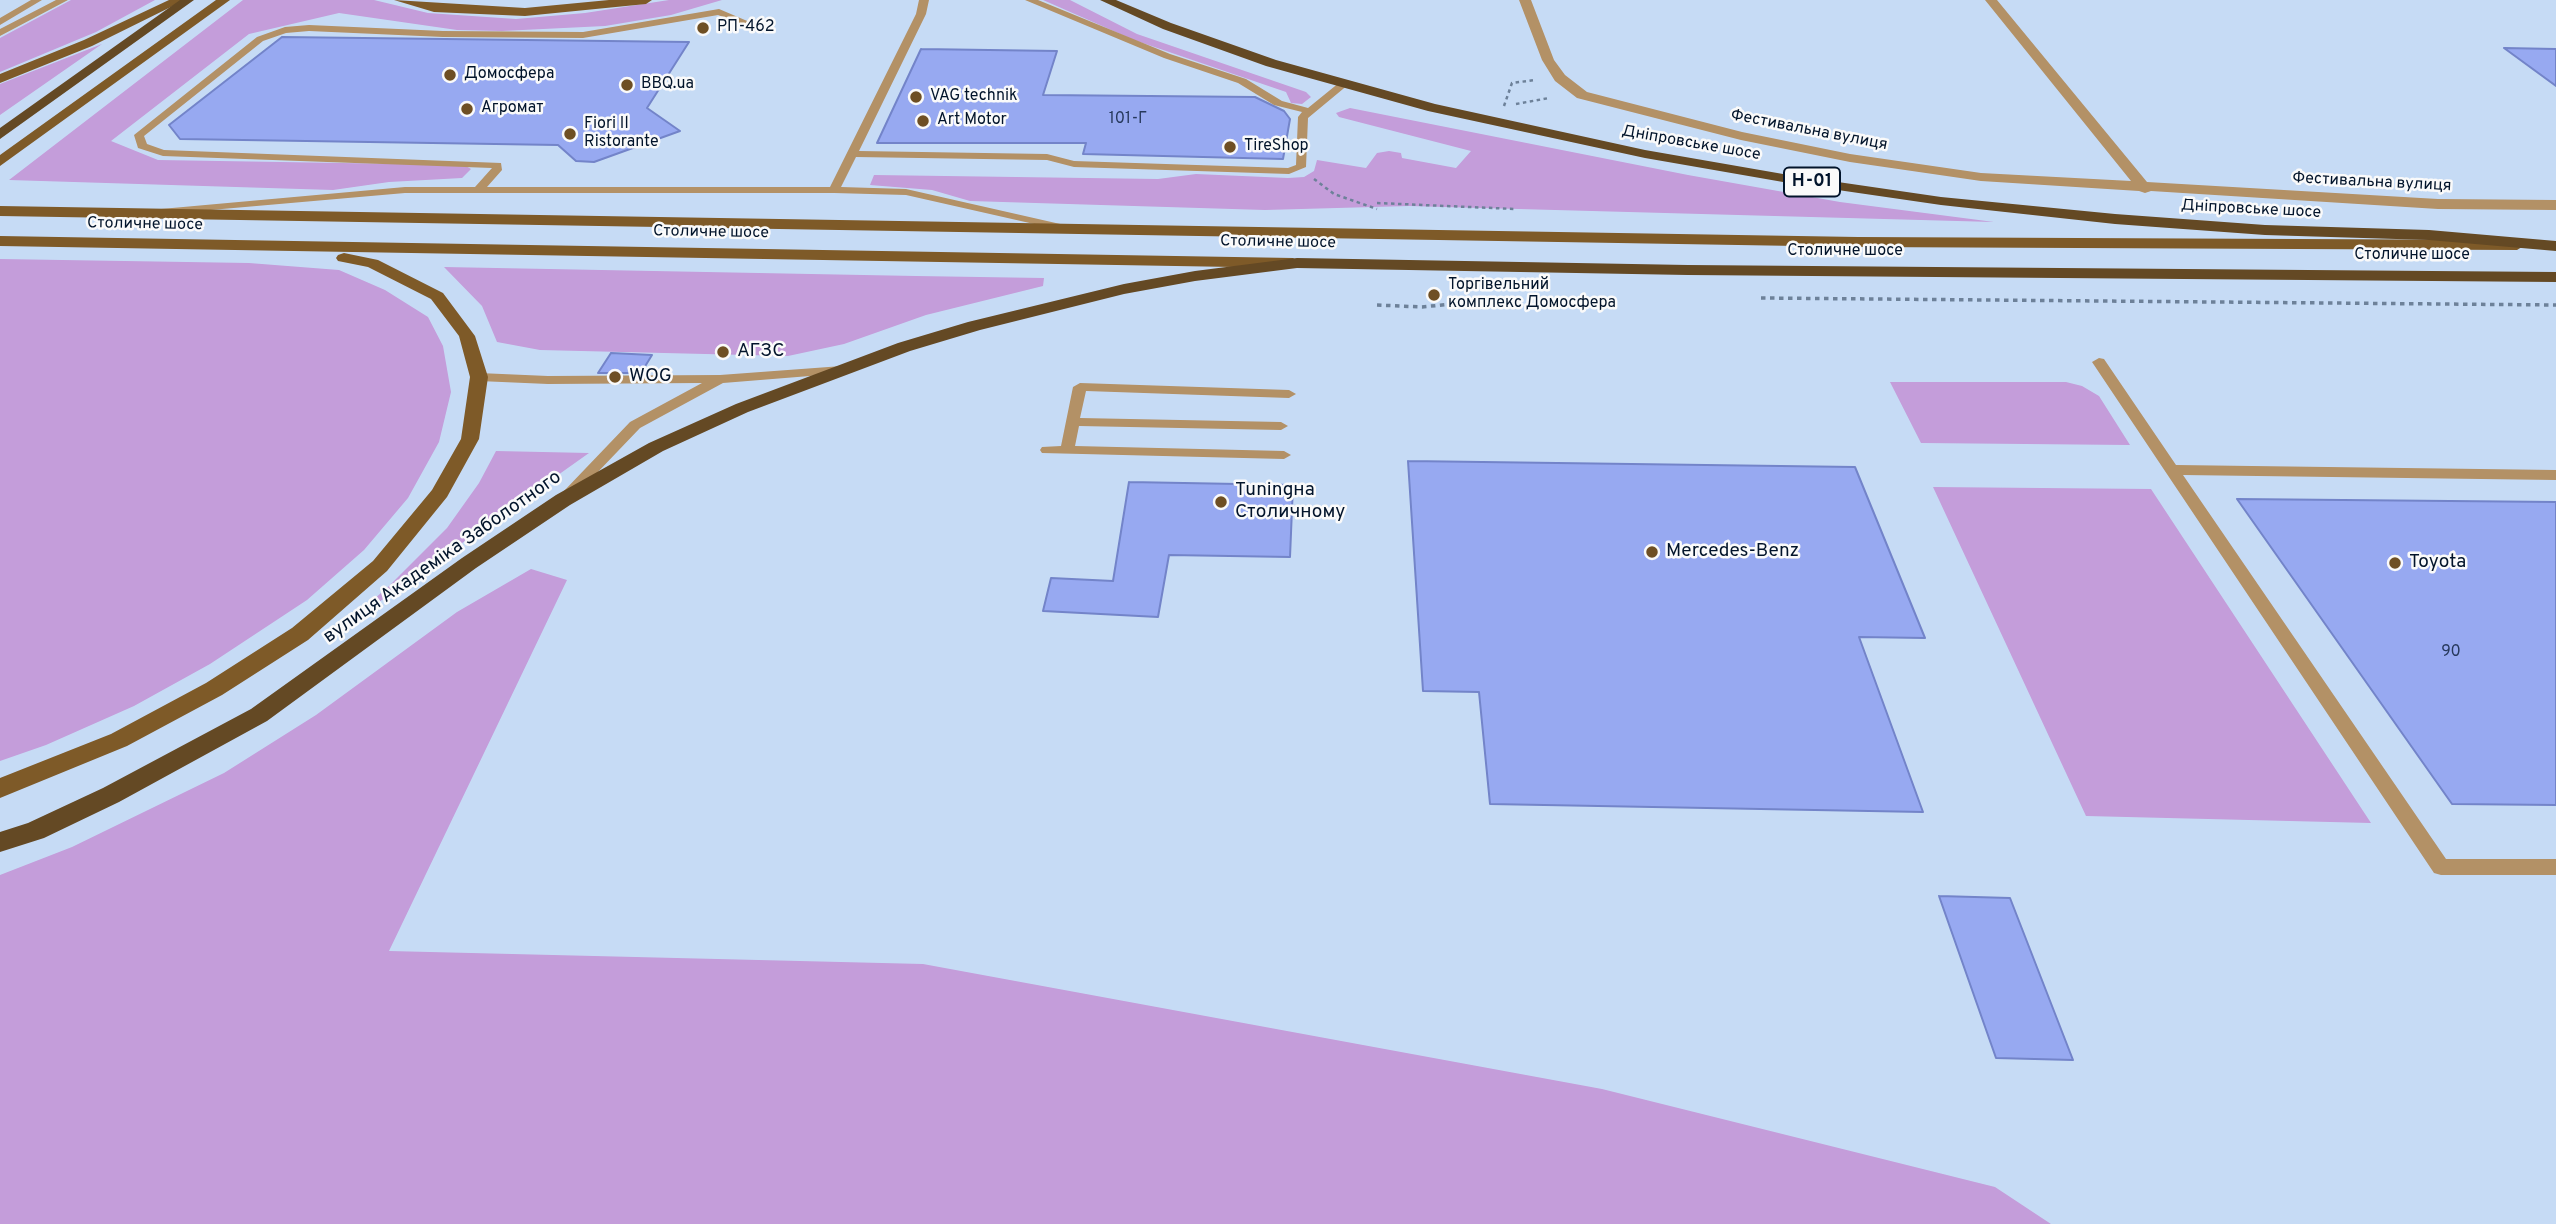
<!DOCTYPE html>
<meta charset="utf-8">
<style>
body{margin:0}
canvas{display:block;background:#c6dbf5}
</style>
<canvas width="2556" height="1224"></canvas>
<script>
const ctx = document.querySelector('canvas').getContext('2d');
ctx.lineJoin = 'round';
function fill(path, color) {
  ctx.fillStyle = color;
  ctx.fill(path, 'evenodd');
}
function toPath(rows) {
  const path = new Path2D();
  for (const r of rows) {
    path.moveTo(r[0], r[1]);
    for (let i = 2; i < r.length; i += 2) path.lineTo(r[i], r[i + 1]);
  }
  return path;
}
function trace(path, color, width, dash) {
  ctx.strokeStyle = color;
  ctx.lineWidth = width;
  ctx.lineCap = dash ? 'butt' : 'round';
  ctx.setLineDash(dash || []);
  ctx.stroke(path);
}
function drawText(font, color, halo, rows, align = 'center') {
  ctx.font = font + ' Overpass,sans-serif';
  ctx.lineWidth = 5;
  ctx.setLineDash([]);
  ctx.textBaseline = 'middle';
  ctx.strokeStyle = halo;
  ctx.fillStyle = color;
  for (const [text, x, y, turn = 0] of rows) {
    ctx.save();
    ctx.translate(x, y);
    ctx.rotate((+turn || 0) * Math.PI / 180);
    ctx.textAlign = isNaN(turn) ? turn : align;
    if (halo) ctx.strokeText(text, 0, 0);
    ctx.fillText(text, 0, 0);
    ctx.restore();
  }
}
fill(toPath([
 [71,0,155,0,96,32,0,72,0,38],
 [243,0,374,0,428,13,516,19,585,13,669,0,722,0,671,15,605,26,502,31,457,30,339,13,249,34,111,141,158,160,464,165,471,169,462,178,389,182,333,190,9,180],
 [1043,0,1070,0,1137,34,1306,92,1311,97,1302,104,1291,103,1286,92,1134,40],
 [102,44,0,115,0,84],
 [1350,108,1688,175,1840,202,1994,222,1409,206,1265,210,970,201,932,190,870,185,874,175,1158,179,1196,174,1288,178,1304,177,1314,171,1317,160,1366,168,1377,153,1389,151,1401,153,1402,158,1456,168,1471,151,1339,117,1336,113],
 [0,259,249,263,339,270,385,290,428,317,443,346,451,392,439,442,408,498,364,550,307,600,210,664,134,706,46,745,0,761],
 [444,267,916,276,1044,278,1043,286,926,315,844,344,788,356,540,350,497,342,482,306],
 [1890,382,2066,382,2082,386,2099,396,2130,445,1921,443],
 [496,451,589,453,334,634,389,586,447,528,479,483],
 [1933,487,2151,489,2371,823,2086,816],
 [531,569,567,580,389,951,923,964,1602,1089,1995,1187,2051,1224,0,1224,0,875,72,847,224,773,316,715,457,612]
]), '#c49dda');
const building = toPath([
 [282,37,689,42,647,108,680,131,594,162,576,161,558,145,180,139,169,125,282,37],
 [2504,48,2556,49,2556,86,2504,48],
 [921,49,1057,51,1043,95,1255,97,1284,111,1290,119,1283,159,1083,154,1086,143,877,143,921,49],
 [611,353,652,355,641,373,598,373,611,353],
 [1408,461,1855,467,1925,638,1859,637,1923,812,1490,804,1479,692,1423,691,1408,461],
 [1129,482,1293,485,1290,557,1169,555,1158,617,1043,611,1051,578,1113,581,1129,482],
 [2237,499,2556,502,2556,805,2452,804,2237,499],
 [1939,896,2010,898,2073,1060,1996,1058,1939,896]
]);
fill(building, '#97a9f1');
trace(building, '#7384c9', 2);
trace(toPath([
 [1516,104,1549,98],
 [1504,106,1512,83,1535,80],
 [1314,179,1334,194,1377,209],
 [1377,203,1515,209]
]), '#6d8199', 2.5, [3.5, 3.5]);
trace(toPath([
 [1761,298,2556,305],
 [1377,305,1422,307,1452,304]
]), '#6d8199', 3.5, [4.5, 4.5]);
fill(toPath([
 [31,0,42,0,0,25,0,18,31,0],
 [56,0,68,0,0,36,0,29,56,0],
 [919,0,929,0,926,14,859,151,1047,154,1074,161,1288,168,1296,165,1298,117,1302,112,1274,105,1238,83,1164,58,1025,0,1038,0,1170,54,1246,79,1282,101,1308,108,1340,82,1349,84,1308,118,1306,167,1289,174,1074,167,1047,160,856,157,841,187,906,189,1069,226,1071,228,1065,231,906,195,834,193,405,193,165,214,159,211,161,209,405,187,475,187,492,168,163,156,138,148,134,135,257,37,285,27,309,25,443,31,583,32,719,9,759,26,751,28,718,15,583,38,443,37,309,31,286,33,263,41,144,136,147,144,164,150,501,163,502,170,487,187,830,187,916,14,919,0],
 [2099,358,2104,359,2176,465,2556,470,2556,480,2183,475,2446,859,2556,859,2556,875,2441,875,2434,873,2092,362,2099,358],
 [842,366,849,370,847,373,723,383,640,428,573,498,568,500,563,498,561,495,563,492,630,422,702,383,548,384,479,381,472,377,479,373,548,376,720,375,842,366],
 [1080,383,1289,390,1296,394,1289,398,1086,391,1080,418,1281,422,1288,426,1281,430,1079,426,1075,446,1284,451,1291,455,1284,459,1042,453,1040,450,1042,447,1061,446,1073,387,1080,383]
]), '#b39166');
fill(toPath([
 [1519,0,1531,0,1554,60,1565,75,1587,92,1742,132,1850,154,1981,173,2131,181,1985,0,1997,0,2147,182,2438,199,2556,200,2556,210,2438,209,2151,191,2145,193,2139,191,1981,181,1850,162,1741,140,1577,98,1555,81,1542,60,1519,0]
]), '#b39166');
fill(toPath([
 [169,0,185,0,92,46,0,83,0,74,84,40,169,0],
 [216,0,230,0,0,166,0,155,216,0],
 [394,0,525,8,609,0,652,0,646,4,525,16,434,12,394,0],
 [0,206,1858,237,2517,240,2525,245,2517,250,1858,247,0,216,0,206],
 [0,236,1293,258,1301,263,1293,268,0,246,0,236],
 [344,253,378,260,443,293,475,336,488,377,479,439,447,497,387,571,308,640,222,695,127,746,0,798,0,778,111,734,206,683,292,628,373,561,432,490,461,439,470,377,459,336,431,299,368,267,338,261,336,258,338,255,344,253]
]), '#7e5a28');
fill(toPath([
 [180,0,194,0,0,139,0,128,180,0],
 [1100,0,1116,0,1171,23,1276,60,1435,104,1645,150,1783,174,1941,197,2115,214,2265,225,2429,230,2556,241,2556,251,2429,240,2265,235,2115,224,1941,205,1783,182,1645,158,1428,111,1266,66,1163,29,1100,0],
 [1297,258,1688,265,2556,272,2556,282,1688,275,1297,268,1195,281,1124,294,980,330,910,351,748,412,663,451,570,505,476,568,267,721,119,802,44,838,0,852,0,832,28,823,103,788,251,709,462,558,556,495,649,443,736,404,898,343,968,322,1124,284,1195,271,1297,258]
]), '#644924');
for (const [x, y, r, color] of [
 [703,28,7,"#6e4f24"],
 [450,75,7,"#6e4f24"],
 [627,85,7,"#6e4f24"],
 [916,97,7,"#6e4f24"],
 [467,109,7,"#6e4f24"],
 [923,121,7,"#6e4f24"],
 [570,134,7,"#6e4f24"],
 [1230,147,7,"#6e4f24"],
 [1434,295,7,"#6e4f24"],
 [723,352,7,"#6e4f24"],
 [615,377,7,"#6e4f24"],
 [1221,502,7,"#6e4f24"],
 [1652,552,7,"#6e4f24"],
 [2395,563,7,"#6e4f24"]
]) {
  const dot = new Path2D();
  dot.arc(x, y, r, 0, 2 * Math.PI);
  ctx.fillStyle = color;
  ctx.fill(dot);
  trace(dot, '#fafafa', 2.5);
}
drawText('16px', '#02142b', '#fafafa', [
 ["РП-462",717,28],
 ["Домосфера",464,75],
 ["BBQ.ua",641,85],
 ["VAG technik",930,97],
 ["Агромат",481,109],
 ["Art Motor",937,121],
 ["Fiori Il",584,125],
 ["Ristorante",584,143],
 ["TireShop",1244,147],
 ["Торгівельний",1448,286],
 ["комплекс Домосфера",1448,304]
], 'left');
drawText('16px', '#27395c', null, [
 ["101-Г",1128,120],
 ["90",2451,653]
]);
drawText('16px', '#02142b', '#fafafa', [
 ["Фестивальна вулиця",1809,131,11],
 ["Дніпровське шосе",1691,144,10],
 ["Фестивальна вулиця",2372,183,3],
 ["Дніпровське шосе",2251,210,3],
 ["Столичне шосе",145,225,1],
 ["Столичне шосе",711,233,1],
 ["Столичне шосе",1278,243,1],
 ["Столичне шосе",1845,252],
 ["Столичне шосе",2412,256]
]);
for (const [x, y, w] of [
 [1812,182,56]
]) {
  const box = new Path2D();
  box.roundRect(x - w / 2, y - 14.5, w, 29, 5);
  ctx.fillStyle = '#fafafa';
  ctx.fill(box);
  trace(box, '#02142b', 2);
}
drawText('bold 18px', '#02142b', null, [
 ["Н-01",1812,182]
]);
drawText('19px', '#02142b', '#fafafa', [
 ["АГЗС",737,352],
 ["WOG",629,377],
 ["Tuningна",1235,491],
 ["Столичному",1235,513],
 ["Mercedes-Benz",1666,552],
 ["Toyota",2409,563]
], 'left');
drawText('19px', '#02142b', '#fafafa', [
 ["вулиця Академіка Заболотного",443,558,-35]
]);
</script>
